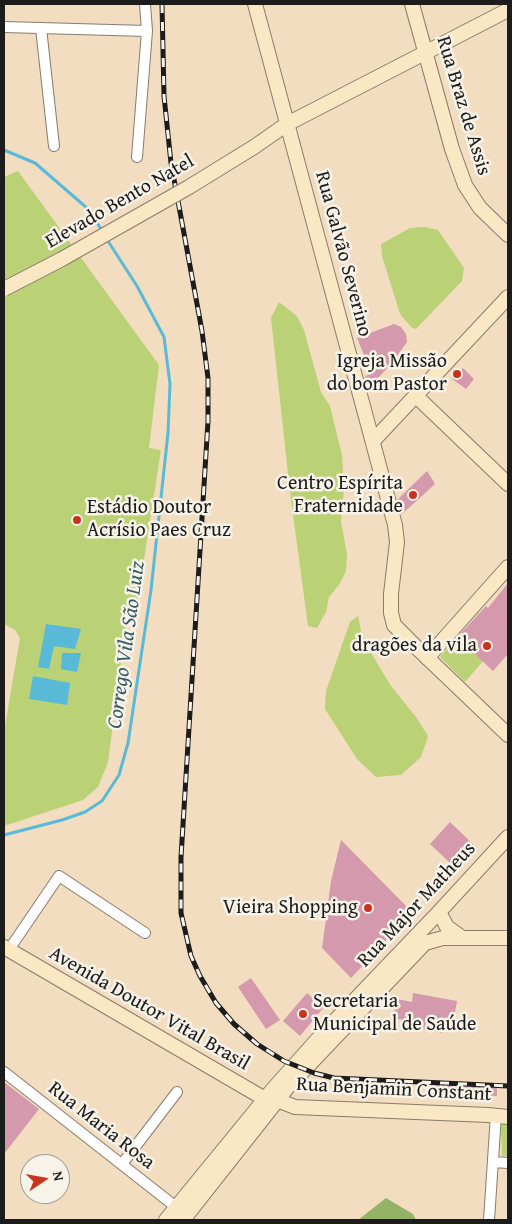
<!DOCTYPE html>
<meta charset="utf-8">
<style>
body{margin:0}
#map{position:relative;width:512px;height:1224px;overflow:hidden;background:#f3ddc0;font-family:"Gentium Book Plus",serif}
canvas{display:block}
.frame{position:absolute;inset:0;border:5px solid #1c1c1c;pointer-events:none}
.north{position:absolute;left:20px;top:1154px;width:50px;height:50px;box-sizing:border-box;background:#f7f3e8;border:1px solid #9f9d96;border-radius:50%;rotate:78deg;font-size:14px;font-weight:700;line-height:20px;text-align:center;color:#1c1c1c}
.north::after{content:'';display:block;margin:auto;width:18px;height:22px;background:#c8321e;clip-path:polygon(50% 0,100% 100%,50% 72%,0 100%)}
</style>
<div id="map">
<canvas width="512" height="1224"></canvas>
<div class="frame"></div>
<div class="north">N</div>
</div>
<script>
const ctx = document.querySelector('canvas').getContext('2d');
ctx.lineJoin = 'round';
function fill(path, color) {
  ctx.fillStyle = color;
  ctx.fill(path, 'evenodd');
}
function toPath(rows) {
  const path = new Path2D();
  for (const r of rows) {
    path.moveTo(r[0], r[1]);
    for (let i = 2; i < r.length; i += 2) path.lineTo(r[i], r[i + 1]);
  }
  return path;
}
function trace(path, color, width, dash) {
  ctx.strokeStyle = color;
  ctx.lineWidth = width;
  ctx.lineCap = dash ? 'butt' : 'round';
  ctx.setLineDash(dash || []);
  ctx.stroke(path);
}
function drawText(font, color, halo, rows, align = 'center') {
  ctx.font = font + ' "Gentium Book Plus",serif';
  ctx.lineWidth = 5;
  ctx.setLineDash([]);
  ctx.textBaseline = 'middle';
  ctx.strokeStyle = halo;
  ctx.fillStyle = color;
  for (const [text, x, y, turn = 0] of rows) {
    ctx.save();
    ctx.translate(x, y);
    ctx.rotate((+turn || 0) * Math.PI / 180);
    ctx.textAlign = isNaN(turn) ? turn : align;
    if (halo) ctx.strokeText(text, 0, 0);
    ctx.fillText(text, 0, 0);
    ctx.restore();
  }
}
fill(toPath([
 [18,171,159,365,149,448,161,450,136,611,128,610,108,762,98,787,83,800,4,826,4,732,20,638,15,630,4,624,4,177],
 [424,227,438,230,464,268,462,281,416,329,412,328,400,314,382,256,381,244,410,228],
 [279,302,297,316,304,330,321,392,330,406,342,455,344,489,341,522,347,554,346,571,339,585,329,597,326,612,317,628,308,626,290,492,271,318],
 [358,616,361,631,368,648,391,686,416,717,428,736,421,757,401,775,376,777,357,759,325,709,326,691,350,622],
 [457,637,483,661,465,682,440,657],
 [501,1124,508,1124,508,1156,502,1156]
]), '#bad176');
fill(toPath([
 [386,1198,413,1214,416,1220,358,1220]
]), '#93b367');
fill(toPath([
 [46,624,81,629,75,649,54,646,49,669,38,667],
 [62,653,81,653,77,672,61,669],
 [33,676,70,683,67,705,29,699]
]), '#59bad7');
trace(toPath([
 [4,150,35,163,87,208,103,232],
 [4,835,62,820,85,812,102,801,119,775,128,743,151,590,168,433,170,384,164,337,137,286,106,238]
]), '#59bad7', 3);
fill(toPath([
 [394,324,401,327,406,334,407,342,392,363,378,378,378,384,371,388,365,377,371,372,357,338],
 [463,368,474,379,466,389,452,379],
 [427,471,435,484,401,515,397,500],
 [508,583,508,654,493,671,457,637,486,606,488,608],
 [450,822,475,846,464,857,459,852,450,863,430,844],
 [341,840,412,912,351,978,322,948,331,881],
 [251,978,280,1020,266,1029,238,987],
 [307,993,324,1007,300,1036,283,1021],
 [413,993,457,1001,452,1030,444,1028,443,1033,407,1026,408,1021,393,1018,397,999,412,1002],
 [4,1082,39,1109,4,1154],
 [431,1085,497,1088,497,1096,431,1093]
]), '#d499ac');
const street = toPath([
 [4,27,147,31],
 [41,28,54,146],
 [137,157,147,31,145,4],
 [8,951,59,876,145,933],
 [4,1072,176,1207],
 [494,1162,508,1163],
 [122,1164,177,1092],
 [489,1220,496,1115]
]);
const secondary = toPath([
 [255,4,395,525,397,542,391,594,391,613,394,625,416,647,508,735],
 [412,4,452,149,465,185,480,208,508,235],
 [254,147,287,124,508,10],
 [416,396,508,484],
 [373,441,508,297],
 [427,658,508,567],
 [439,912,447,927,461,937],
 [4,947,265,1099,277,1100,295,1107,488,1115,508,1117],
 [166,1220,274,1088,326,1030,439,912,508,837],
 [183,1220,287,1088,425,943,443,938,508,938]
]);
trace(street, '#887c6e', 12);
trace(secondary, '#887c6e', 16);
trace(street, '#fff', 10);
trace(secondary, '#fae7c3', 14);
const rail = toPath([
 [162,4,164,96,171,163,202,331,208,378,208,421,181,857,181,913,191,956,200,976,216,1003,234,1024,257,1044,284,1061,314,1073,334,1078,508,1086]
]);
trace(rail, '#1c1c1c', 5);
trace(rail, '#f7f3e8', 3, [9]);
const secondaryBridge = toPath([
 [4,289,62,259,189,187,254,147]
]);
trace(secondaryBridge, '#887c6e', 16, []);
trace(secondaryBridge, '#fae7c3', 14);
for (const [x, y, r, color] of [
 [457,374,5,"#c8321e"],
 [413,495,5,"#c8321e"],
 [77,520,5,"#c8321e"],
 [487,646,5,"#c8321e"],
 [368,908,5,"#c8321e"],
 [303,1014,5,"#c8321e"]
]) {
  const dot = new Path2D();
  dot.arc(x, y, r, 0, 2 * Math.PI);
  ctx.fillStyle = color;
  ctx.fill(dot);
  trace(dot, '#f7f3e8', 2);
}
drawText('20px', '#1c1c1c', '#f7f3e8', [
 ["Rua Braz de Assis",463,106,73],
 ["Elevado Bento Natel",120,202,-30],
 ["Rua Galvão Severino",343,254,75],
 ["Rua Major Matheus",417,905,-47],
 ["Avenida Doutor Vital Brasil",149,1009,30],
 ["Rua Benjamin Constant",394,1090,3],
 ["Rua Maria Rosa",101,1126,38]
]);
drawText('20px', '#1c1c1c', '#f7f3e8', [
 ["Igreja Missão",447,362],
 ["do bom Pastor",447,385],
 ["Centro Espírita",403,484],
 ["Fraternidade",403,507],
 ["Estádio Doutor",87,508,"left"],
 ["Acrísio Paes Cruz",87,531,"left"],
 ["dragões da vila",477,646],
 ["Vieira Shopping",358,908],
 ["Secretaria",313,1002,"left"],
 ["Municipal de Saúde",313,1025,"left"]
], 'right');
drawText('italic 21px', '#345b67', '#f7f3e8', [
 ["Corrego Vila São Luiz",127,645,-82]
]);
</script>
